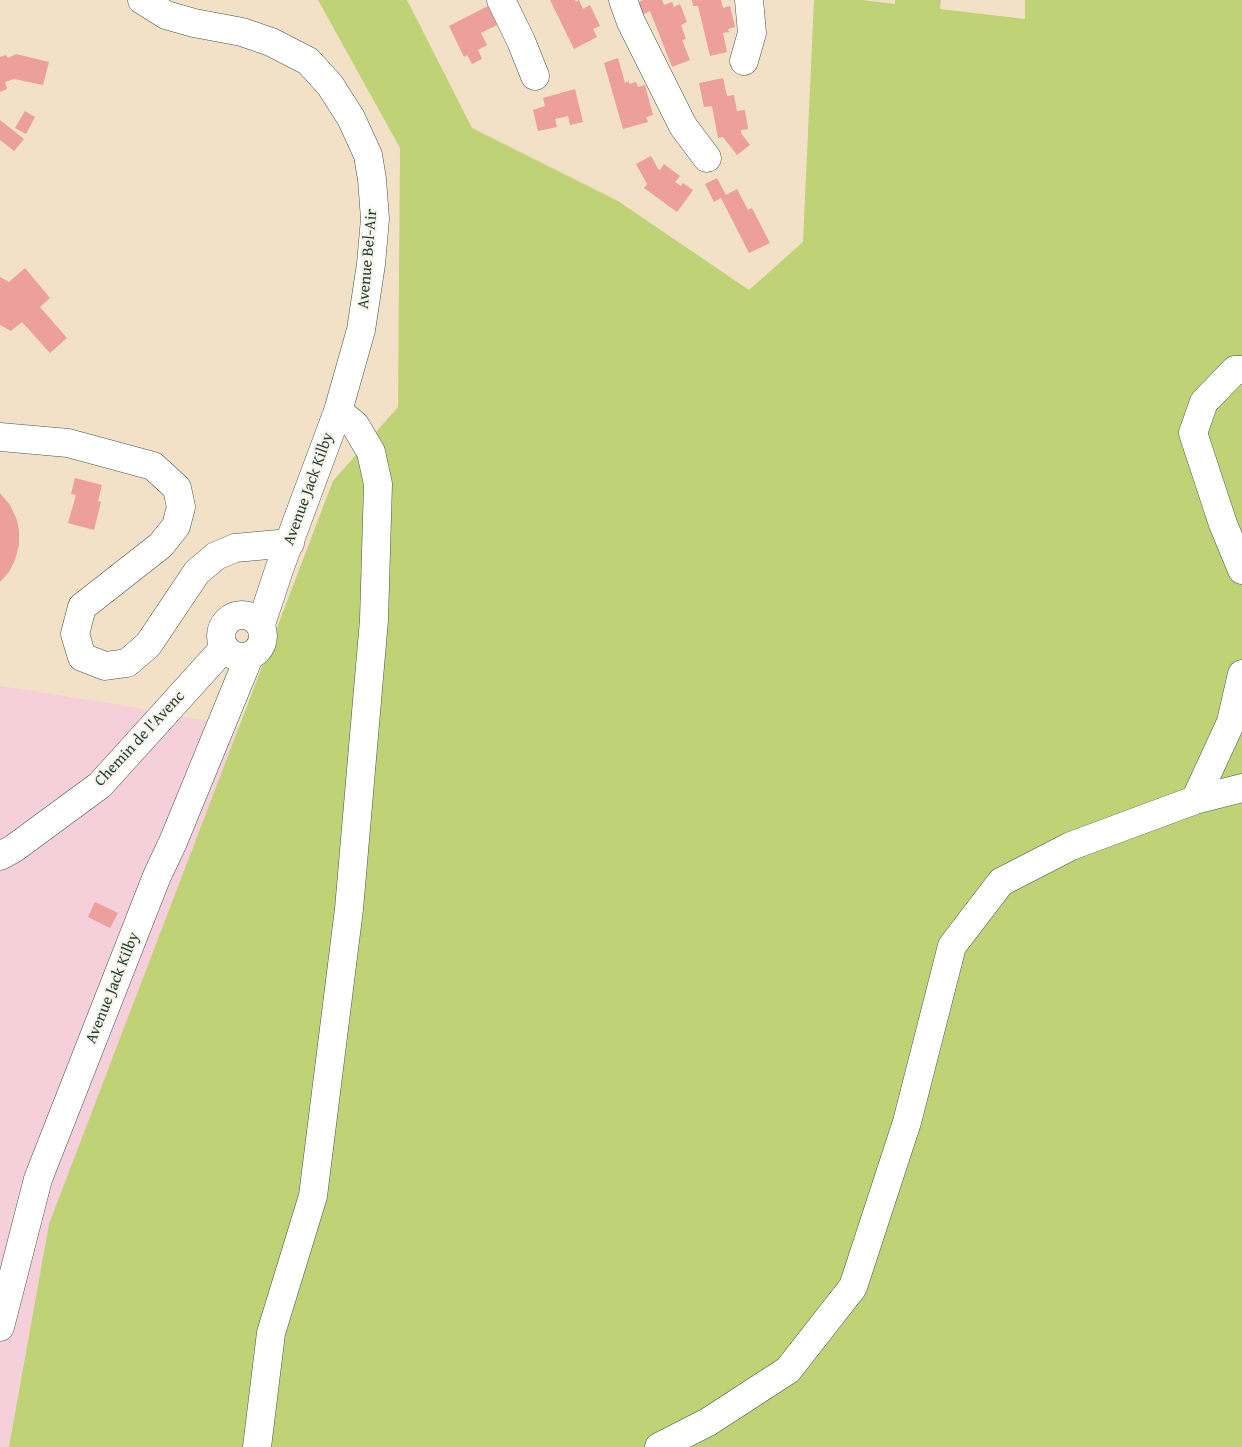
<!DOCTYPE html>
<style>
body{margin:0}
canvas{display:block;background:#f3e1c7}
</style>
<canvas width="1242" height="1447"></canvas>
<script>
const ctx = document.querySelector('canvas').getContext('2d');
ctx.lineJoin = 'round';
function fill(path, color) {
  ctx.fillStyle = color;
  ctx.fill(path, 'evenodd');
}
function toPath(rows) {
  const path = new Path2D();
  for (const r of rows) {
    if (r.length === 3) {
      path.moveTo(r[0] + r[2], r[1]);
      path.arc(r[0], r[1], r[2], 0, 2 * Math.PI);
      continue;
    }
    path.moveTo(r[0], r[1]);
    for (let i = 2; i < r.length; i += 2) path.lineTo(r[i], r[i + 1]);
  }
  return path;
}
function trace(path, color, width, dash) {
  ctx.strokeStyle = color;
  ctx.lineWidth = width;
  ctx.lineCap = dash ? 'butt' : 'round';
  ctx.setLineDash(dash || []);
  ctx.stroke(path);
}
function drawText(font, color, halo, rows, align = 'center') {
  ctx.font = font + ' "Gentium Book Plus",serif';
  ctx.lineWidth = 4;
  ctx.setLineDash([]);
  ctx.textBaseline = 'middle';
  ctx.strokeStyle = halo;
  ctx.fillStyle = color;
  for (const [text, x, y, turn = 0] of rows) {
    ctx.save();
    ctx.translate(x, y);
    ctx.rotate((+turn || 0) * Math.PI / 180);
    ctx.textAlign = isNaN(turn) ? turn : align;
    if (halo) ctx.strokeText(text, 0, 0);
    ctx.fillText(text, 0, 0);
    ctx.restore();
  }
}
fill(toPath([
 [0,686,116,704,239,727,49,1224,9,1447,0,1447]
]), '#f5cfda');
fill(toPath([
 [318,0,407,0,472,128,618,201,749,290,803,242,814,0,862,0,895,4,895,0,941,0,940,9,1025,19,1025,0,1242,0,1242,1447,9,1447,49,1224,333,481,398,407,400,148]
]), '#bfd275');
fill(toPath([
 [550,0,575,0,576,2,579,0,583,9,590,5,600,26,593,29,597,37,574,49],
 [643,0,662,0,664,5,672,2,674,7,680,4,687,22,681,25,686,39,682,40,690,60,672,67,650,11,642,15,637,3],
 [692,0,721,0,723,8,730,6,735,27,728,29,729,32,723,33,727,52,710,56,698,6,693,6],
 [488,6,497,25,481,33,487,45,478,50,482,59,472,64,467,55,464,57,449,26],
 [16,54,49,62,43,85,14,79,5,82,7,89,0,92,0,57,6,55,8,58],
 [618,58,625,83,629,81,629,84,636,82,638,87,645,85,653,115,646,117,648,122,623,129,604,63],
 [723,78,727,96,734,95,737,111,745,110,748,129,741,130,741,133,750,145,737,155,723,137,718,138,712,106,704,107,699,83],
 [575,89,583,122,570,125,568,116,555,119,557,127,538,131,533,110,545,106,543,98],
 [25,111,35,117,26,134,15,128],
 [0,120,24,139,14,151,0,140],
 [651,156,658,169,660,170,664,164,680,176,675,182,681,186,683,183,693,190,677,212,644,188,647,184,636,164],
 [717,178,726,195,737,189,748,210,752,208,770,243,749,253,721,198,714,202,705,184],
 [25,268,50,298,40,307,67,338,50,353,22,322,11,331,0,325,0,277,9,282],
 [75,478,102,485,98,501,101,502,94,530,68,523,76,495,71,494],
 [0,493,10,505,17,520,19,531,19,545,15,560,9,572,0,582],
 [95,902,118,913,110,928,88,917]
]), '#ec9f9b');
const minor = toPath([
 [142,0,166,15,194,23,242,32,271,42,308,61,330,85,351,118,368,155,372,179,375,219,371,264,361,330,338,411,280,567,261,624],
 [501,0,521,41,535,76],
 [623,0,631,22,683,126,707,158],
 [744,61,752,33,749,0],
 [1242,370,1235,370,1204,402,1193,433,1223,524,1242,570],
 [0,437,68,443,153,466,177,488,181,507,176,526,161,545,82,607,75,634,82,657,105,666,127,663,148,645,197,572,216,556,235,548,290,543],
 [242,636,21],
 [1195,800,1231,722,1242,674],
 [0,856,13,849,100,785,224,648],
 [0,1327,38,1179,157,876,173,842,249,657],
 [257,1447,271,1333,313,1196,349,909,374,620,378,484,371,452,355,425,338,411],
 [659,1447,708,1422,788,1370,853,1287,907,1122,952,946,1001,882,1071,846,1195,800,1242,788]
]);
trace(minor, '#3f564a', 29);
trace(minor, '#fff', 28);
drawText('16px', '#1f3d34', '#f7f3e8', [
 ["Avenue Bel-Air",368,259,-85],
 ["Avenue Jack Kilby",309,489,-70],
 ["Chemin de l'Avenc",140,739,-47],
 ["Avenue Jack Kilby",113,988,-68]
]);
</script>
